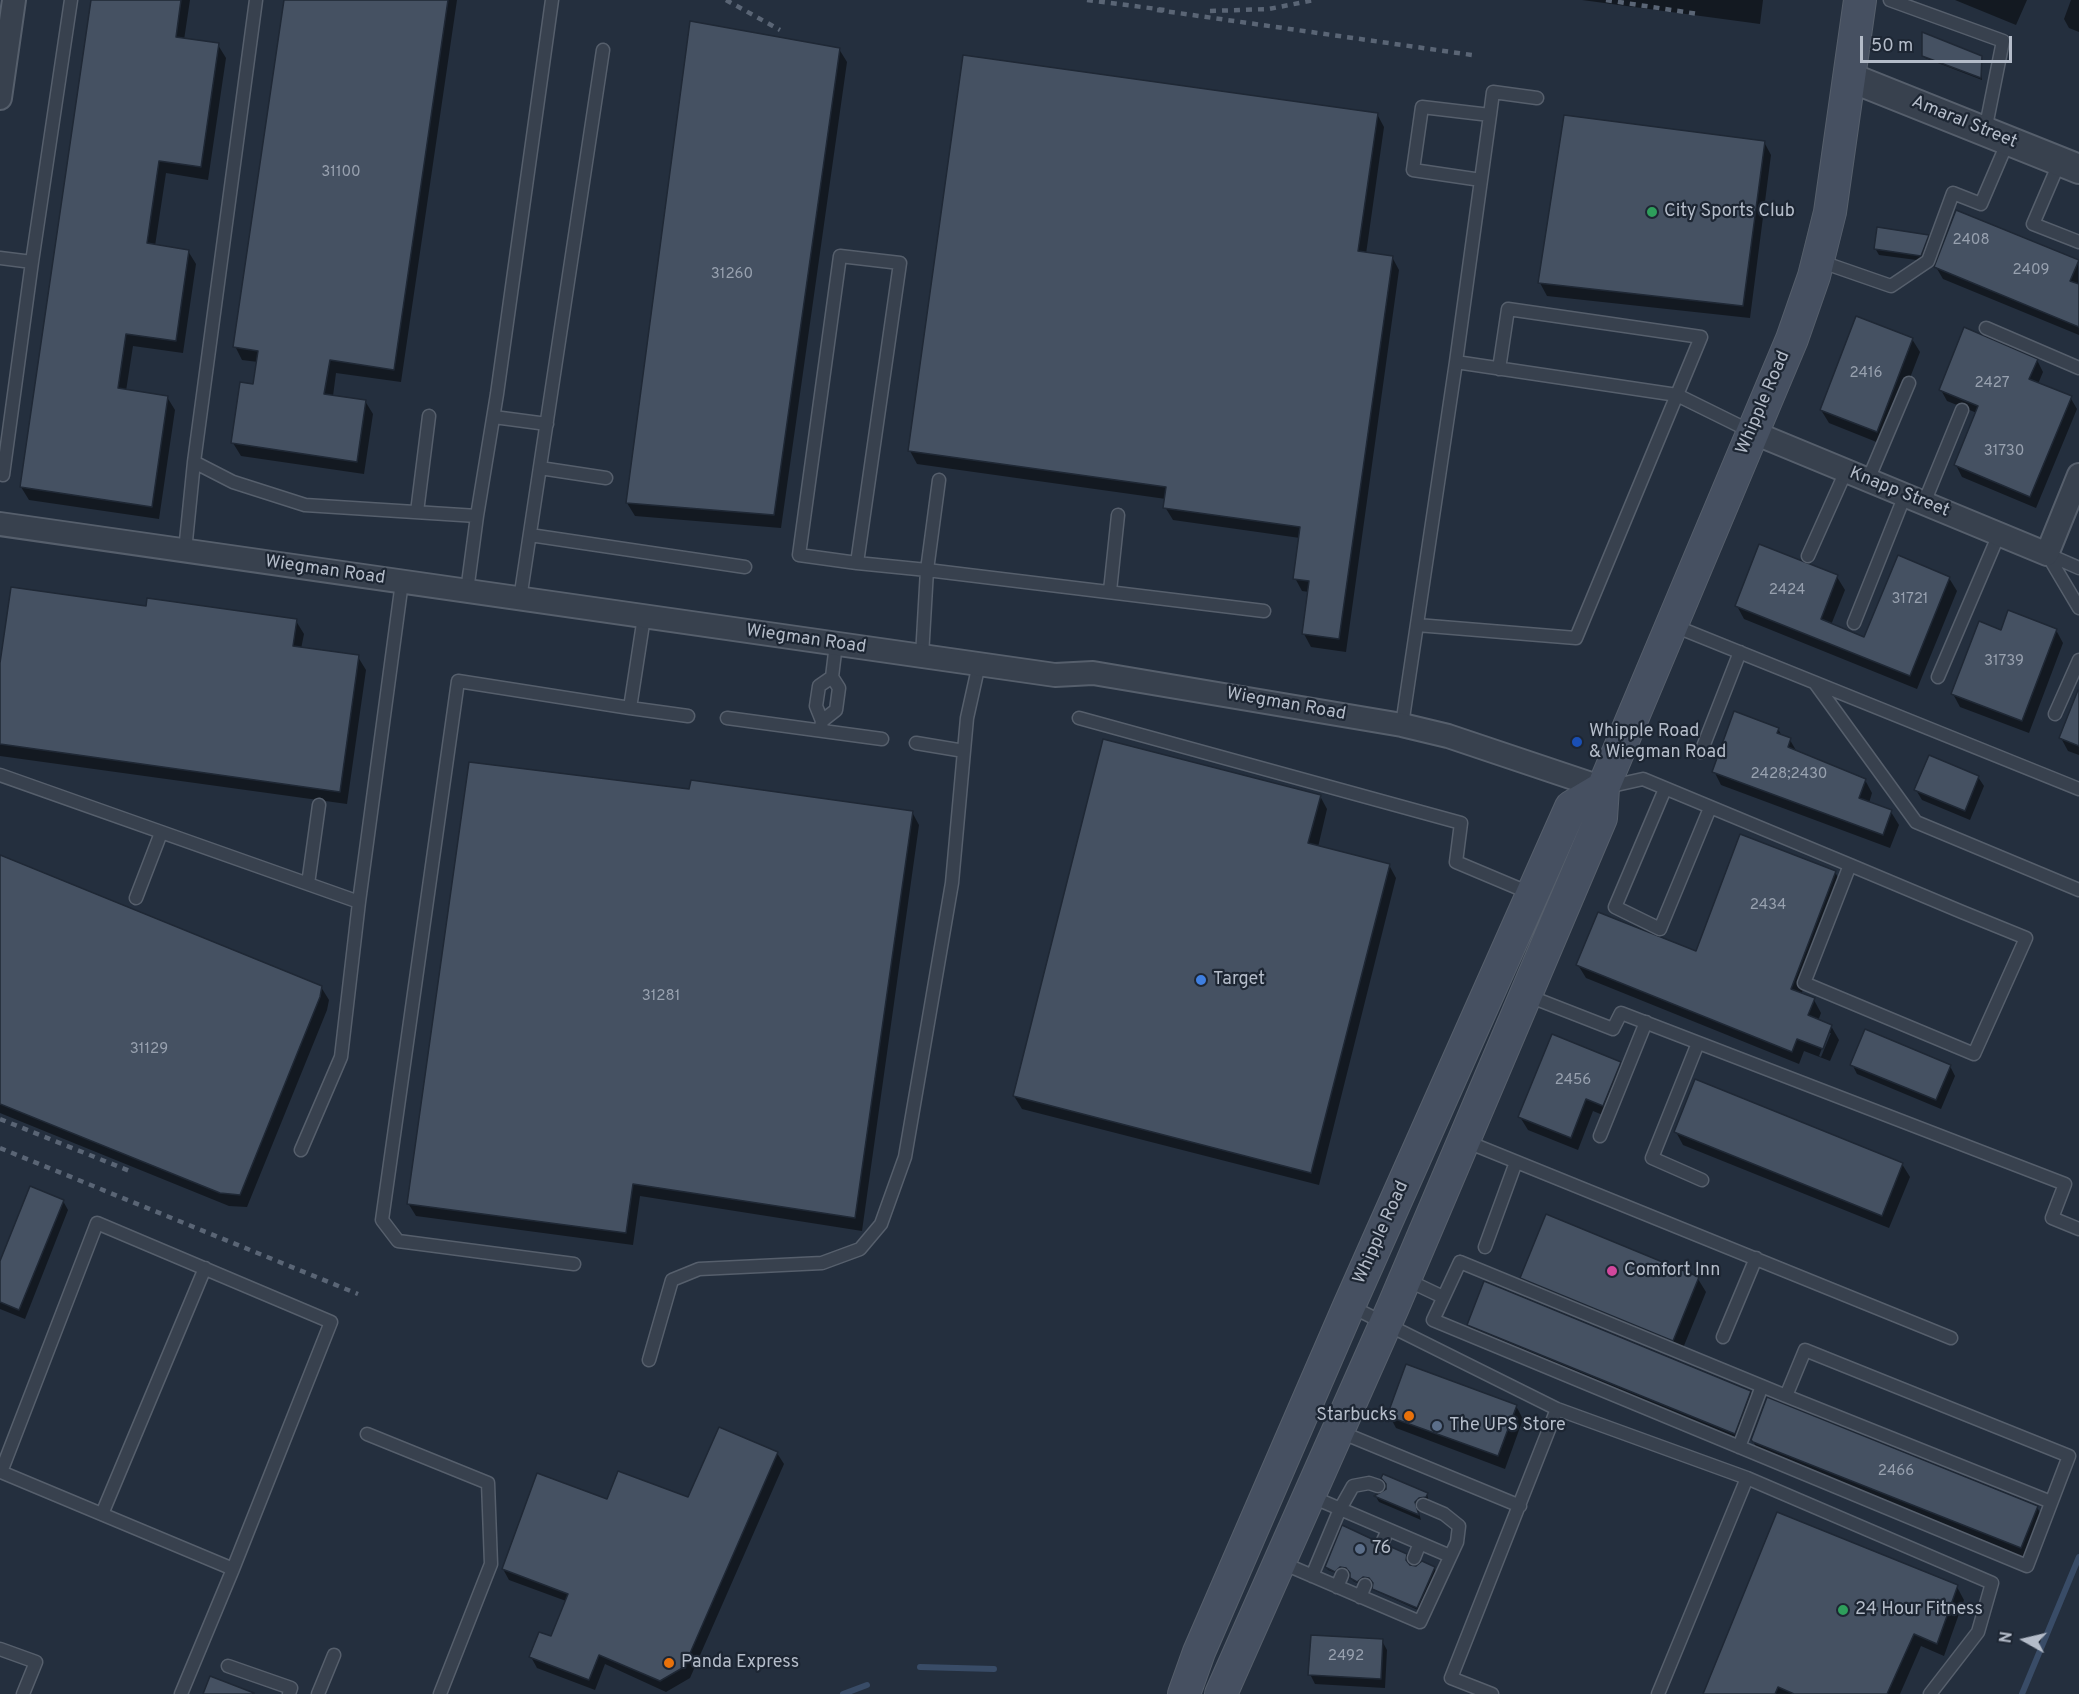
<!DOCTYPE html>
<style>
body{margin:0}
#map{position:relative;width:2079px;height:1694px;overflow:hidden;background:#242f3e;font-family:Overpass,sans-serif}
canvas{display:block}
.north{position:absolute;left:1995px;top:1610px;width:60px;height:60px;-webkit-text-stroke:4px #1d2633;paint-order:stroke;rotate:278deg;font-size:16px;font-weight:700;line-height:24px;text-align:center;color:#b4bcc9}
.north::after{content:'';display:block;margin:auto;width:21px;height:27px;background:#b4bcc9;clip-path:polygon(50% 0,100% 100%,50% 72%,0 100%)}
.scale{position:absolute;left:1860px;top:36px;width:152px;height:27px;box-sizing:border-box;border:3px solid #b4bcc9;border-top:0;padding-left:8px;font-size:18px;line-height:21px;white-space:nowrap;color:#b4bcc9;-webkit-text-stroke:4px #1d2633;paint-order:stroke}
</style>
<div id="map">
<canvas width="2079" height="1694"></canvas>
<div class="north">N</div>
<div class="scale">50 m</div>
</div>
<script>
const ctx = document.querySelector('canvas').getContext('2d');
ctx.lineJoin = 'round';
function fill(path, color) {
  ctx.fillStyle = color;
  ctx.fill(path, 'evenodd');
}
function toPath(rows) {
  const path = new Path2D();
  for (const r of rows) {
    path.moveTo(r[0], r[1]);
    for (let i = 2; i < r.length; i += 2) path.lineTo(r[i], r[i + 1]);
  }
  return path;
}
function trace(path, color, width, dash) {
  ctx.strokeStyle = color;
  ctx.lineWidth = width;
  ctx.lineCap = dash ? 'butt' : 'round';
  ctx.setLineDash(dash || []);
  ctx.stroke(path);
}
function drawText(font, color, halo, rows, align = 'center') {
  ctx.font = font + ' Overpass,sans-serif';
  ctx.lineWidth = 4.5;
  ctx.setLineDash([]);
  ctx.textBaseline = 'middle';
  ctx.strokeStyle = halo;
  ctx.fillStyle = color;
  for (const [text, x, y, turn = 0] of rows) {
    ctx.save();
    ctx.translate(x, y);
    ctx.rotate((+turn || 0) * Math.PI / 180);
    ctx.textAlign = isNaN(turn) ? turn : align;
    if (halo) ctx.strokeText(text, 0, 0);
    ctx.fillText(text, 0, 0);
    ctx.restore();
  }
}
fill(toPath([
 [92,0,190,0,184,40,218,45,226,58,208,180,166,173,155,246,188,251,196,264,183,353,133,346,126,391,167,397,175,410,159,519,29,500,21,487],
 [285,0,457,0,401,382,336,373,333,396,365,401,373,414,364,474,241,456,233,443,254,386,258,362,242,360,235,346],
 [1582,0,1763,0,1760,24],
 [1955,0,2027,0,2016,25],
 [2071,0,2079,0,2079,32,2069,28,2064,19],
 [839,49,847,62,781,528,635,516,627,503],
 [1923,55,1981,57,1982,80,1925,58],
 [1377,114,1384,127,1366,254,1392,257,1399,270,1346,652,1311,647,1304,634,1309,592,1302,591,1295,578,1300,538,1173,520,1165,507,1166,499,917,464,910,451],
 [1764,142,1771,155,1750,318,1547,296,1540,283],
 [1928,237,1931,243,1924,261,1879,255,1875,248],
 [2078,261,2079,335,1943,279,1936,267],
 [1912,339,1920,352,1884,445,1829,423,1821,410],
 [2037,360,2043,372,2038,384,2070,397,2077,409,2036,508,1962,477,1956,465,1977,413,1947,401,1941,390],
 [1837,577,1845,590,1831,625,1865,639,1949,578,1957,591,1917,689,1744,619,1737,606],
 [147,608,296,621,304,634,301,649,358,657,366,670,347,804,0,756,0,674],
 [2056,630,2063,643,2029,733,1960,707,1953,694],
 [2079,692,2079,755,2068,751,2061,738],
 [1778,729,1782,736,1790,740,1797,752,1865,780,1872,793,1869,803,1891,812,1899,825,1890,848,1721,785,1714,771],
 [1978,777,1984,786,1970,820,1922,800,1916,790],
 [691,791,912,812,919,825,862,1231,640,1196,633,1245,416,1216,408,1203],
 [1320,796,1327,809,1318,847,1389,865,1396,878,1319,1185,1022,1109,1014,1096],
 [0,857,321,987,329,1000,327,1010,247,1207,229,1206,0,1113],
 [1835,872,1842,885,1801,995,1814,1000,1821,1013,1818,1021,1831,1026,1839,1040,1830,1061,1804,1051,1799,1064,1586,978,1578,965,1697,953],
 [1828,1033,1831,1033,1821,1057,1819,1056],
 [1620,1063,1627,1076,1610,1118,1593,1111,1578,1150,1528,1130,1520,1117],
 [1852,1064,1950,1066,1955,1076,1941,1109,1857,1074],
 [1676,1132,1902,1164,1910,1177,1889,1228,1683,1145],
 [63,1201,68,1210,25,1319,0,1309,0,1265],
 [1546,1216,1698,1279,1706,1292,1681,1353,1529,1291,1522,1278],
 [1468,1325,1750,1392,1758,1405,1743,1446,1476,1338],
 [1516,1406,1523,1419,1505,1469,1396,1428,1389,1415],
 [1752,1440,2037,1507,2044,1520,2028,1561,1760,1453],
 [777,1453,784,1464,690,1678,666,1692,605,1664,595,1690,537,1668,531,1657,552,1638,566,1601,509,1580,503,1569,608,1501,688,1499],
 [1387,1490,1427,1494,1429,1503,1422,1504,1418,1509,1421,1520,1379,1502,1376,1497],
 [1373,1541,1379,1552,1406,1555,1410,1567,1434,1568,1436,1571,1418,1610,1376,1591,1372,1580,1365,1579,1359,1584,1353,1581,1349,1570,1342,1569,1336,1573,1328,1570,1326,1567],
 [1957,1587,1964,1600,1944,1656,1921,1646,1900,1694,1705,1694],
 [1382,1641,1387,1650,1385,1688,1315,1684,1310,1674]
]), '#0007');
trace(toPath([
 [920,1667,994,1669],
 [843,1694,867,1685],
 [2022,1694,2079,1557]
]), '#394c67', 6);
const building = toPath([
 [91,0,181,0,176,37,219,43,201,167,159,161,147,243,189,250,176,341,126,334,118,388,168,396,152,507,20,487,91,0],
 [284,0,448,0,394,370,330,360,324,394,366,400,357,462,231,443,240,382,253,384,258,351,233,347,284,0],
 [690,21,840,48,774,515,626,503,690,21],
 [1922,32,1982,56,1981,78,1922,56,1922,32],
 [963,55,1378,113,1358,251,1393,256,1339,639,1302,634,1309,581,1293,579,1300,527,1163,508,1166,487,908,451,963,55],
 [1564,115,1765,141,1743,306,1538,283,1564,115],
 [1956,210,2079,260,2070,281,2079,284,2079,327,1934,267,1956,210],
 [1877,227,1929,235,1921,256,1874,249,1877,227],
 [1856,316,1913,338,1877,432,1820,410,1856,316],
 [1964,327,2038,359,2029,379,2072,396,2030,497,1954,465,1978,406,1939,390,1964,327],
 [1759,544,1838,575,1821,619,1864,637,1898,555,1950,577,1910,676,1735,606,1759,544],
 [11,587,146,606,147,598,297,619,293,646,359,655,340,792,0,744,0,663,11,587],
 [2008,610,2057,629,2022,721,1951,694,1979,621,2001,630,2008,610],
 [2078,690,2079,691,2079,746,2059,738,2078,690],
 [1734,711,1779,728,1777,733,1791,738,1788,747,1866,779,1859,798,1892,810,1883,835,1712,772,1734,711],
 [1103,739,1321,795,1308,843,1390,864,1311,1173,1013,1096,1103,739],
 [1929,755,1979,776,1965,811,1914,790,1929,755],
 [469,762,689,789,691,780,913,811,855,1218,633,1184,626,1233,407,1204,469,762],
 [1740,834,1836,871,1791,989,1815,998,1808,1015,1832,1025,1823,1049,1797,1039,1792,1052,1576,965,1598,912,1696,951,1740,834],
 [0,855,322,986,320,997,240,1195,220,1193,0,1104,0,855],
 [1865,1029,1951,1065,1936,1100,1850,1065,1865,1029],
 [1552,1034,1621,1062,1603,1106,1586,1099,1571,1138,1518,1117,1552,1034],
 [1695,1079,1903,1163,1882,1216,1674,1132,1695,1079],
 [30,1186,64,1200,19,1310,0,1302,0,1261,30,1186],
 [1546,1214,1699,1277,1673,1341,1520,1278,1546,1214],
 [1484,1281,1751,1391,1735,1434,1467,1325,1484,1281],
 [1406,1364,1517,1405,1498,1456,1387,1416,1406,1364],
 [1767,1397,2038,1506,2021,1548,1753,1442,1751,1440,1767,1397],
 [719,1427,778,1452,684,1667,660,1681,599,1655,589,1680,529,1657,539,1632,551,1636,568,1594,502,1569,537,1473,607,1499,618,1471,688,1497,719,1427],
 [1383,1474,1428,1493,1426,1497,1419,1498,1415,1502,1419,1515,1374,1496,1386,1489,1386,1484,1381,1478,1383,1474],
 [1777,1512,1958,1585,1937,1644,1914,1634,1887,1694,1794,1694,1778,1687,1775,1694,1703,1694,1777,1512],
 [1342,1525,1374,1540,1375,1547,1379,1551,1389,1546,1407,1554,1406,1560,1410,1565,1416,1566,1422,1561,1435,1567,1417,1608,1372,1589,1373,1583,1369,1578,1363,1577,1357,1582,1350,1578,1350,1573,1346,1568,1340,1567,1335,1572,1325,1567,1342,1525],
 [1311,1635,1383,1639,1381,1679,1308,1675,1311,1635],
 [210,1676,254,1693,254,1694,203,1694,210,1676]
]);
fill(building, '#455162');
trace(building, '#1f2835', 1.5);
const service = toPath([
 [1890,0,2003,41,1985,131],
 [1490,115,1493,92,1537,98],
 [2060,161,2033,224,2079,242],
 [1481,180,1413,170,1422,107,1490,115,1481,180,1456,362,1677,395,1752,432],
 [0,258,32,262,71,0],
 [1819,261,1891,286,1928,261,1953,193,1981,204,2008,141],
 [1986,328,2079,368],
 [494,417,547,424],
 [194,462,233,482,305,505,477,516,467,591],
 [540,468,606,478],
 [3,475,32,262],
 [1868,480,1909,383],
 [1924,503,1962,410],
 [417,512,429,416],
 [477,516,497,394,552,0],
 [530,535,745,567],
 [185,551,194,462,256,0],
 [2047,554,2079,608],
 [2047,554,2079,568],
 [1808,556,1846,471],
 [857,563,900,263,840,256,799,555,857,563,927,570,939,480],
 [1110,591,1118,515],
 [520,599,603,50],
 [1854,623,1905,495],
 [1417,625,1576,638,1701,337,1508,309,1499,369],
 [1672,625,2079,789],
 [922,656,927,570,1264,611],
 [1938,677,1999,534],
 [1815,683,1916,822,2079,890],
 [630,708,688,716],
 [2055,714,2079,660],
 [727,718,882,739],
 [1079,718,1461,823,1456,862,1532,894],
 [822,721,836,710,839,688,832,677,836,644],
 [1402,725,1456,362],
 [821,728,822,721,816,706,819,686,832,677],
 [916,743,964,751],
 [1701,752,1740,652],
 [0,775,359,902,341,1057,301,1150],
 [1607,787,1643,779,1850,865,1962,912,2026,938,1974,1054,1804,983,1850,865],
 [1665,789,1615,907,1660,929,1710,808],
 [308,884,319,805],
 [136,898,161,833],
 [359,902,402,582],
 [1526,995,1613,1029,1621,1013,2065,1184,2052,1218,2079,1229],
 [1698,1043,1652,1158,1702,1180],
 [1600,1136,1646,1022],
 [1465,1141,1951,1338],
 [1485,1247,1516,1162],
 [1460,1262,1786,1396,1805,1350,2069,1456,2027,1566,1433,1320,1460,1262],
 [574,1264,398,1241,382,1220,458,681,630,708,644,617],
 [1405,1279,1443,1297],
 [1350,1306,1557,1409,1747,1478,1992,1583,1978,1632,1930,1694],
 [1723,1337,1756,1258],
 [649,1360,672,1280,699,1269,822,1263,860,1249,881,1224,905,1157,952,883,967,718,979,664],
 [1786,1396,2051,1502],
 [1338,1431,1520,1506],
 [367,1434,488,1483,491,1564,440,1694],
 [1739,1447,1762,1386],
 [1310,1496,1450,1556],
 [102,1514,205,1268],
 [1382,1543,1388,1530],
 [1414,1558,1420,1543],
 [1280,1562,1420,1622,1457,1542,1459,1526,1444,1514,1423,1505],
 [1312,1576,1340,1509,1353,1486,1369,1483,1378,1486],
 [1337,1587,1342,1575],
 [1360,1597,1365,1585],
 [0,1649,36,1662,23,1694],
 [228,1666,291,1688,289,1694],
 [181,1694,233,1569,331,1322,97,1223,1,1472,233,1569],
 [318,1694,334,1655],
 [1492,1694,1451,1678,1557,1409],
 [1658,1694,1747,1478]
]);
const minor = toPath([
 [0,98,14,0],
 [1752,432,2047,554,2079,475],
 [0,524,1055,675,1093,673,1402,725,1448,736,1603,788]
]);
const tertiary = toPath([
 [1849,77,2079,169]
]);
const secondary = toPath([
 [1184,1694,1199,1652,1349,1306,1571,807,1603,788],
 [1221,1694,1393,1307,1601,818,1603,788,1792,339,1814,276,1830,212,1860,0]
]);
trace(service, '#565f6c', 15);
trace(minor, '#565f6c', 26);
trace(tertiary, '#565f6c', 32);
trace(secondary, '#565f6c', 34);
trace(service, '#38414e', 12);
trace(minor, '#38414e', 22);
trace(tertiary, '#38414e', 28);
trace(secondary, '#465061', 32);
trace(toPath([
 [726,0,780,30],
 [1087,0,1165,10],
 [1606,0,1698,14],
 [1157,10,1472,55],
 [1210,11,1269,9,1314,0],
 [0,1119,132,1172],
 [0,1148,358,1294]
]), '#5a6575', 4.5, [6, 6]);
for (const [x, y, r, color] of [
 [1652,212,6,"#2e9e5b"],
 [1577,742,6,"#1a4fb4"],
 [1201,980,6,"#3f7fe0"],
 [1612,1271,6,"#d1479c"],
 [1409,1416,6,"#e8710a"],
 [1437,1426,6,"#5c6f8a"],
 [1360,1549,6,"#5c6f8a"],
 [1843,1610,6,"#2e9e5b"],
 [669,1663,6,"#e8710a"]
]) {
  const dot = new Path2D();
  dot.arc(x, y, r, 0, 2 * Math.PI);
  ctx.fillStyle = color;
  ctx.fill(dot);
  trace(dot, '#1d2633', 2);
}
drawText('15px', '#98a1af', null, [
 ["31100",341,173],
 ["2408",1971,241],
 ["2409",2031,271],
 ["31260",732,275],
 ["2416",1866,374],
 ["2427",1992,384],
 ["31730",2004,452],
 ["2424",1787,591],
 ["31721",1910,600],
 ["31739",2004,662],
 ["2428;2430",1789,775],
 ["2434",1768,906],
 ["31281",661,997],
 ["31129",149,1050],
 ["2456",1573,1081],
 ["2466",1896,1472],
 ["2492",1346,1657]
]);
drawText('18px', '#b4bcc9', '#1d2633', [
 ["Amaral Street",1964,123,22],
 ["Whipple Road",1764,403,-67],
 ["Knapp Street",1899,493,22],
 ["Wiegman Road",325,571,8],
 ["Wiegman Road",806,640,8],
 ["Wiegman Road",1286,705,10],
 ["Whipple Road",1382,1233,-66]
]);
drawText('18px', '#b4bcc9', '#1d2633', [
 ["City Sports Club",1664,212],
 ["Whipple Road",1589,732],
 ["& Wiegman Road",1589,753],
 ["Target",1213,980],
 ["Comfort Inn",1624,1271],
 ["Starbucks",1397,1416,"right"],
 ["The UPS Store",1449,1426],
 ["76",1372,1549],
 ["24 Hour Fitness",1855,1610],
 ["Panda Express",681,1663]
], 'left');
</script>
